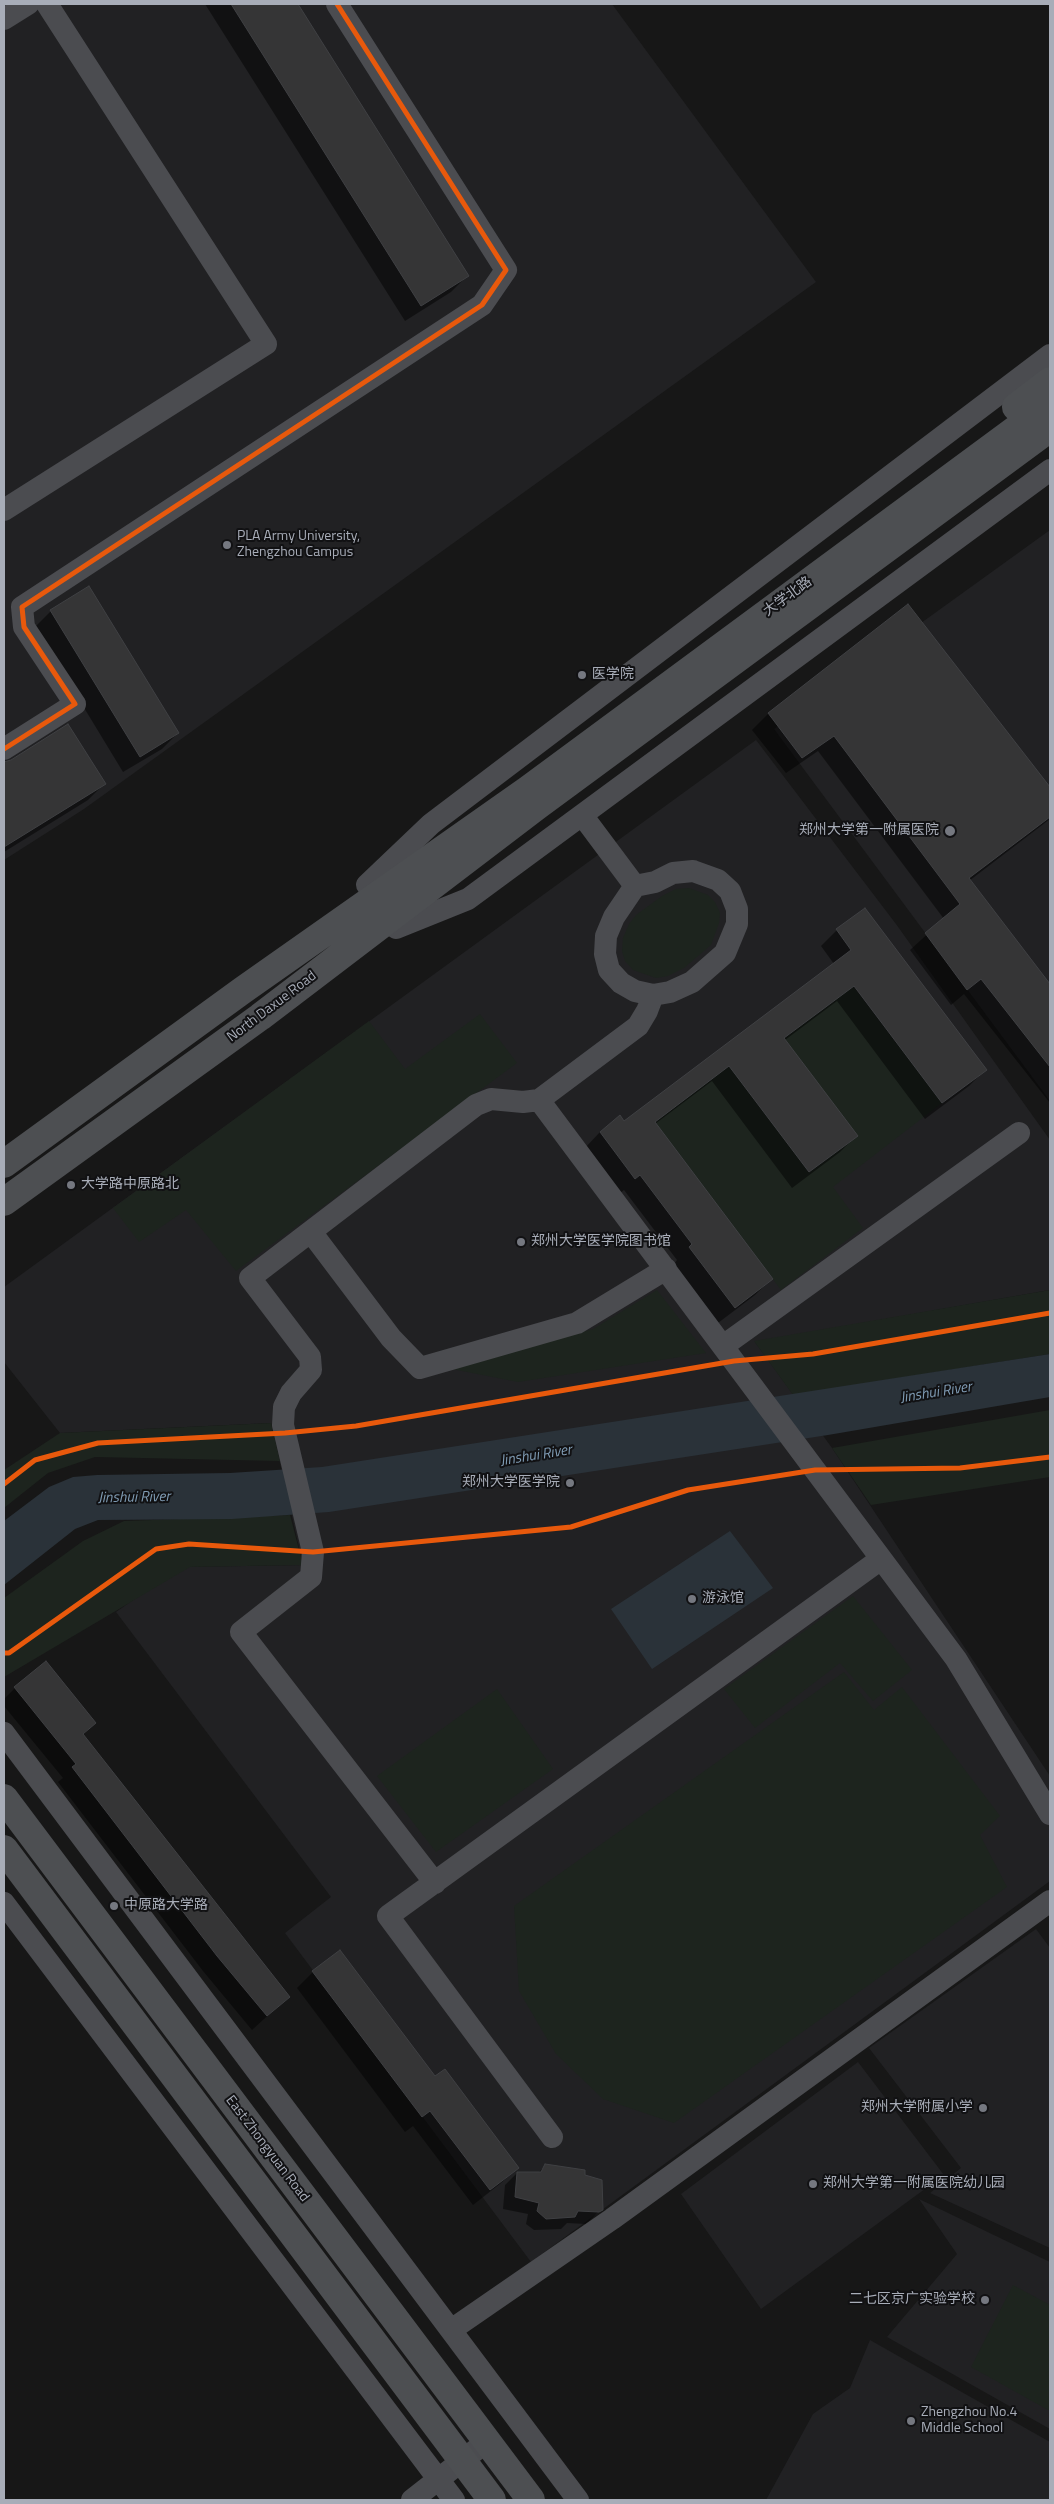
<!DOCTYPE html>
<meta charset="utf-8">
<style>
body{margin:0}
#map{position:relative;width:1054px;height:2504px;overflow:hidden;background:#171717;font-family:"Titillium Web",sans-serif}
canvas{display:block}
.frame{position:absolute;inset:0;border:5px solid #a8adb8;pointer-events:none}
</style>
<div id="map">
<canvas width="1054" height="2504"></canvas>
<div class="frame"></div>
</div>
<script>
const ctx = document.querySelector('canvas').getContext('2d');
ctx.lineJoin = 'round';
function fill(path, color) {
  ctx.fillStyle = color;
  ctx.fill(path, 'evenodd');
}
function toPath(rows) {
  const path = new Path2D();
  for (const r of rows) {
    path.moveTo(r[0], r[1]);
    for (let i = 2; i < r.length; i += 2) path.lineTo(r[i], r[i + 1]);
  }
  return path;
}
function trace(path, color, width, dash) {
  ctx.strokeStyle = color;
  ctx.lineWidth = width;
  ctx.lineCap = dash ? 'butt' : 'round';
  ctx.setLineDash(dash || []);
  ctx.stroke(path);
}
function drawText(font, color, halo, rows, align = 'center') {
  ctx.font = font + ' "Titillium Web","Noto Sans SC",sans-serif';
  ctx.lineWidth = 4;
  ctx.setLineDash([]);
  ctx.textBaseline = 'middle';
  ctx.strokeStyle = halo;
  ctx.fillStyle = color;
  for (const [text, x, y, turn = 0] of rows) {
    ctx.save();
    ctx.translate(x, y);
    ctx.rotate((+turn || 0) * Math.PI / 180);
    ctx.textAlign = isNaN(turn) ? turn : align;
    if (halo) ctx.strokeText(text, 0, 0);
    ctx.fillText(text, 0, 0);
    ctx.restore();
  }
}
fill(toPath([
 [4,4,612,4,816,282,84,809,4,860],
 [1050,530,1050,1101,774,729],
 [756,740,896,924,1050,1140,1050,1290,755,1342,832,1448,1050,1776,1050,1881,531,2262,285,1933,331,1897,116,1612,180,1567,303,1565,271,1423,60,1433,4,1362,4,1287],
 [1036,1929,1050,1948,1050,2248,930,2193,961,2168,869,2048],
 [858,2062,944,2175,761,2309,681,2194],
 [919,2199,1050,2262,1050,2429,887,2337,957,2254],
 [870,2340,1050,2442,1050,2500,766,2500,813,2414,850,2388]
]), '#212123');
fill(toPath([
 [689,888,708,895,715,902,720,913,719,923,711,945,684,968,668,976,656,978,633,970,625,961,622,951,623,938,629,924,636,915,662,896,676,889],
 [853,986,942,1103,833,1187,863,1228,781,1290,655,1122,729,1066,809,1172,857,1136,784,1038],
 [480,1014,517,1063,236,1271,186,1210,139,1242,113,1208,369,1021,405,1069],
 [657,1290,706,1353,518,1382,452,1369,593,1329],
 [1050,1290,1050,1354,793,1395,754,1341],
 [1050,1410,1050,1477,871,1505,832,1448],
 [271,1423,280,1461,95,1457,48,1473,4,1508,4,1470,60,1433],
 [290,1515,303,1565,190,1567,4,1677,4,1598,83,1541,124,1521],
 [853,1596,912,1670,873,1701,840,1663,755,1728,724,1689],
 [844,1672,874,1710,902,1687,1000,1816,980,1835,1007,1887,674,2123,603,2099,556,2054,519,1991,514,1906],
 [497,1689,553,1769,436,1852,377,1776],
 [1013,2285,1050,2305,1050,2411,971,2367]
]), '#1d241e');
fill(toPath([
 [1050,1354,1050,1397,828,1435,329,1512,232,1519,98,1520,75,1529,4,1585,4,1521,49,1487,73,1477,97,1475,230,1473,322,1467],
 [730,1531,773,1588,652,1669,611,1609]
]), '#2a3239');
fill(toPath([
 [205,4,296,4,467,276,451,292,405,321],
 [89,588,178,733,162,749,123,772,35,627,51,611],
 [907,605,1050,790,1050,819,969,881,1050,986,1050,1103,964,994,951,1005,910,950,944,919,818,751,786,773,752,730,768,714],
 [68,726,104,784,88,800,4,852,4,764],
 [865,910,985,1070,969,1086,925,1119,837,1001,785,1040,856,1136,840,1152,792,1188,712,1081,655,1124,771,1279,755,1295,718,1323,674,1264,677,1260,624,1190,619,1194,584,1149,600,1132,624,1122,834,964,821,946,837,930],
 [15,1688,94,1723,82,1736,288,1997,252,2030,203,1971,58,1782,63,1778,4,1706,4,1699],
 [340,1952,435,2078,518,2167,501,2183,473,2205,413,2126,405,2132,297,1988,313,1972],
 [545,2166,584,2176,601,2209,586,2224,567,2223,561,2229,534,2230,526,2224,528,2214,503,2209,505,2185,517,2173,538,2173]
]), '#0007');
const building = toPath([
 [231,4,298,4,469,276,421,306,231,4],
 [89,586,179,733,140,757,50,610,89,586],
 [908,604,1050,787,1050,817,969,878,1050,984,1050,1067,981,979,967,990,925,933,960,904,834,736,802,758,768,713,908,604],
 [68,724,106,784,4,847,4,762,11,760,68,724],
 [865,908,987,1070,942,1103,854,986,784,1038,858,1136,809,1172,729,1066,655,1122,773,1279,735,1308,689,1247,692,1244,640,1175,635,1179,600,1132,620,1115,624,1121,851,950,836,929,865,908],
 [46,1661,96,1723,83,1734,290,1997,267,2016,217,1956,72,1767,76,1764,14,1687,46,1661],
 [340,1950,435,2076,445,2069,519,2168,490,2190,430,2111,422,2117,312,1971,340,1950],
 [545,2164,585,2170,585,2175,602,2180,603,2210,599,2212,578,2211,575,2217,546,2219,537,2211,539,2203,515,2197,517,2172,541,2172,545,2164]
]);
fill(building, '#353536');
trace(building, '#3f4043', 1);
trace(toPath([
 [4,19,28,4],
 [4,510,266,344,47,4],
 [4,749,75,704,24,627,22,607,482,305,506,270,337,4],
 [582,815,635,886],
 [693,871,718,880,730,891,737,909,737,924,725,953,692,982,670,992,653,995,635,991,621,983,609,970,605,954,606,936,614,917,635,886,655,882,673,873,693,871],
 [367,885,431,824,1050,355],
 [396,928,468,899,1050,470],
 [539,1100,956,1659,1050,1814],
 [311,1232,391,1338,420,1368,577,1323,666,1269],
 [723,1346,1019,1133],
 [4,1733,578,2500],
 [435,1883,241,1632,311,1577,313,1552,283,1425,284,1407,291,1393,311,1370,310,1357,250,1278,476,1105,491,1099,523,1102,539,1100,638,1026,647,1011,653,995],
 [4,1903,454,2500],
 [552,2137,388,1916,881,1559],
 [451,2330,612,2219,1050,1901],
 [412,2500,486,2442]
]), '#4b4c50', 22);
trace(toPath([
 [1016,407,1050,381],
 [4,1164,243,990,526,791,1050,404],
 [4,1202,260,1017,537,806,1050,428],
 [4,1798,531,2500],
 [4,1849,492,2500]
]), '#4d4f52', 28);
trace(toPath([
 [4,749,75,704,24,627,22,607,482,305,506,270,337,4],
 [4,1484,35,1460,98,1443,285,1433,356,1426,734,1361,813,1354,1050,1313],
 [4,1653,9,1653,156,1549,189,1544,313,1552,571,1527,688,1490,815,1470,960,1468,1050,1457]
]), '#e8590c', 5);
for (const [x, y, r, color] of [
 [227,545,5,"#757880"],
 [582,675,5,"#757880"],
 [950,831,6,"#757880"],
 [71,1185,5,"#757880"],
 [521,1242,5,"#757880"],
 [570,1483,5,"#757880"],
 [692,1599,5,"#757880"],
 [114,1906,5,"#757880"],
 [983,2108,5,"#757880"],
 [813,2184,5,"#757880"],
 [985,2300,5,"#757880"],
 [911,2421,5,"#757880"]
]) {
  const dot = new Path2D();
  dot.arc(x, y, r, 0, 2 * Math.PI);
  ctx.fillStyle = color;
  ctx.fill(dot);
  trace(dot, '#111113', 2);
}
drawText('14px', '#a8adb8', '#111113', [
 ["PLA Army University,",237,537],
 ["Zhengzhou Campus",237,553],
 ["医学院",592,675],
 ["郑州大学第一附属医院",939,831,"right"],
 ["大学路中原路北",81,1185],
 ["郑州大学医学院图书馆",531,1242],
 ["郑州大学医学院",560,1483,"right"],
 ["游泳馆",702,1599],
 ["中原路大学路",124,1906],
 ["郑州大学附属小学",973,2108,"right"],
 ["郑州大学第一附属医院幼儿园",823,2184],
 ["二七区京广实验学校",975,2300,"right"],
 ["Zhengzhou No.4",921,2413],
 ["Middle School",921,2429]
], 'left');
drawText('14px', '#a8adb8', '#111113', [
 ["大学北路",788,597,-36],
 ["North Daxue Road",272,1007,-37],
 ["East Zhongyuan Road",267,2149,53]
]);
drawText('italic 15px', '#7f9bb3', '#111113', [
 ["Jinshui River",936,1393,-9],
 ["Jinshui River",536,1456,-9],
 ["Jinshui River",134,1498,-1]
]);
</script>
